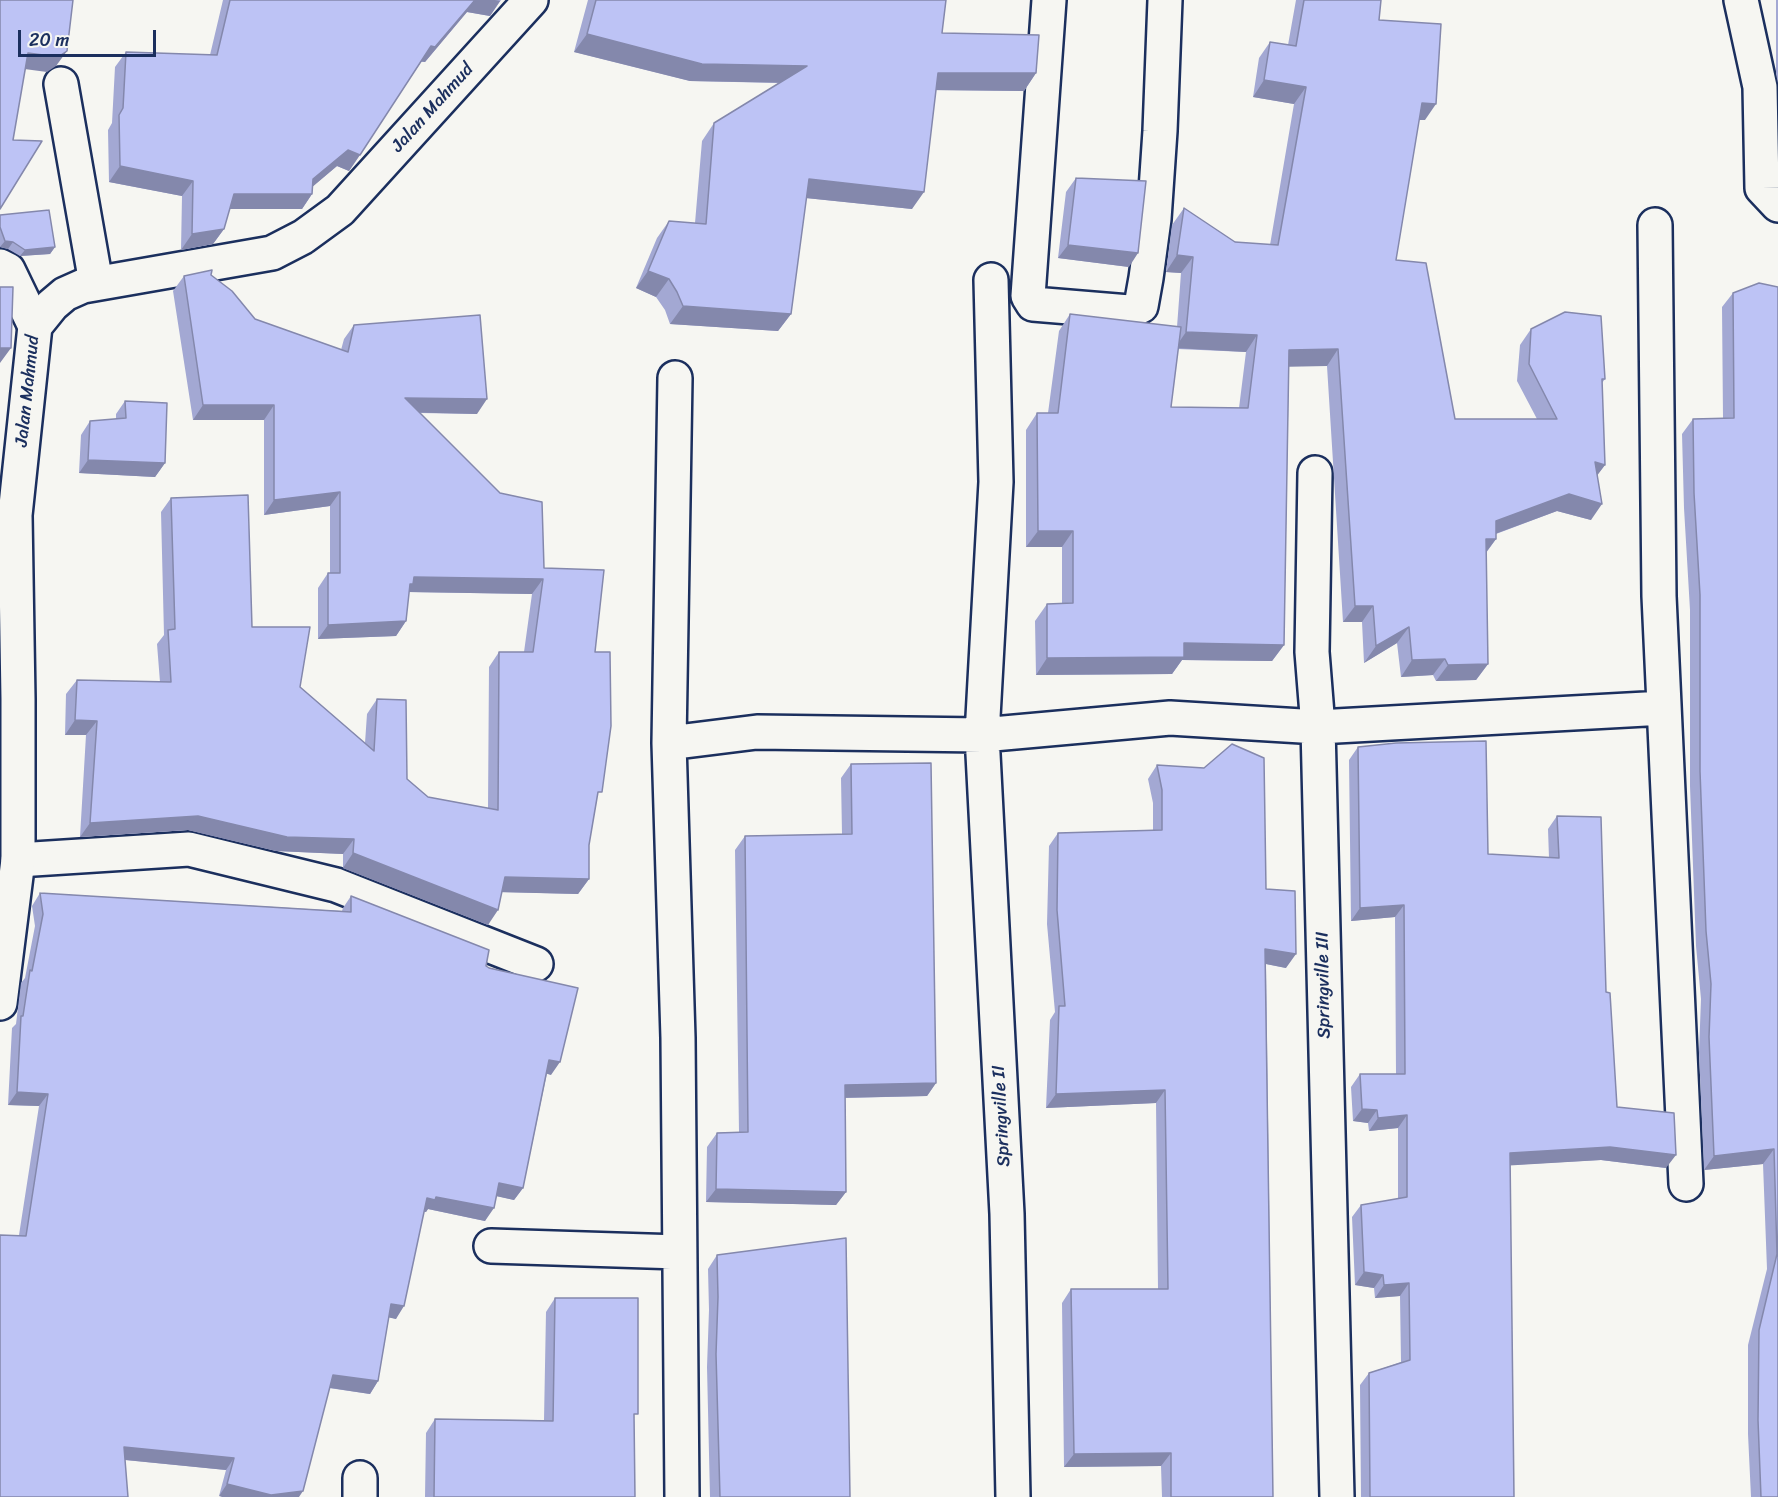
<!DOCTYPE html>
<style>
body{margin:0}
#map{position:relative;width:1778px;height:1497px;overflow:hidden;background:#f6f6f2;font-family:Sriracha,sans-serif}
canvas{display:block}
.scale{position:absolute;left:18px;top:30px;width:138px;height:27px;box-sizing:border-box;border:3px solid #1b2f5e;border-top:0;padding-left:8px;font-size:18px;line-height:21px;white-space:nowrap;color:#1b2f5e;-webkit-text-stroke:4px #f6f6f2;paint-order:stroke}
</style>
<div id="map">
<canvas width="1778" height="1497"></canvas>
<div class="scale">20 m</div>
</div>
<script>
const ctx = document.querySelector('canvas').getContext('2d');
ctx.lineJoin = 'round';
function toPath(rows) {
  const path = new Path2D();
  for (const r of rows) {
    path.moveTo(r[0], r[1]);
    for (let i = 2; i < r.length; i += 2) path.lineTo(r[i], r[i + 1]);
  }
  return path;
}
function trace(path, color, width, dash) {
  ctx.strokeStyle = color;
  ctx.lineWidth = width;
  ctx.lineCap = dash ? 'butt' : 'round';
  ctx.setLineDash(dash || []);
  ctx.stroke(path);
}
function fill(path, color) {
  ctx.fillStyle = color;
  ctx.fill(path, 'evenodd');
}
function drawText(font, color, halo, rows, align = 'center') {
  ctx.font = font + ' Sriracha,sans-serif';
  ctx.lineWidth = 4.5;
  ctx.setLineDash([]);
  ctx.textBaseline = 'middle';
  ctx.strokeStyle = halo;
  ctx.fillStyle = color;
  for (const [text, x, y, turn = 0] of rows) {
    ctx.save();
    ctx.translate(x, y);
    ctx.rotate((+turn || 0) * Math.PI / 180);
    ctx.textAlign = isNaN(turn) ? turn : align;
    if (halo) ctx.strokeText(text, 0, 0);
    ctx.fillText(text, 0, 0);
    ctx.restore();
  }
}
const street = toPath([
 [1049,0,1028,296,1033,304,1129,312,1141,306,1146,278,1154,219,1160,131,1165,0],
 [1741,0,1760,87,1762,188,1778,205],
 [61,84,96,283],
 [1655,225,1659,596,1686,1184],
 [0,266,8,270,35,326],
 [991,280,996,482,982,735,1007,1214,1013,1497],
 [675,378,669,743,678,1038,682,1497],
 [1315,473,1312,652,1318,727,1337,1497],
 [669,743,757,732,982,735,1170,718,1318,727,1664,708],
 [18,860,189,849,336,885,536,964],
 [491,1246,679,1252],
 [360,1497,360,1478]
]);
const secondary = toPath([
 [0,1003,18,860,18,699,15,515,35,326,52,305,65,294,83,286,272,253,303,237,340,210,531,0]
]);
trace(street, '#1b2f5e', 38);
trace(secondary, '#1b2f5e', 38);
trace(street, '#f6f6f2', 33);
trace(secondary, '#f6f6f2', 33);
fill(toPath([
 [223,0,501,0,490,16,467,12,425,62,421,62,349,171,337,166,313,186,312,194,302,209,229,209,224,229,213,244,181,250,182,196,109,182,108,130,112,123,115,67,126,52,210,55],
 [588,0,946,0,942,33,1036,73,1024,91,936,90,912,209,806,198,791,314,778,331,670,324,665,310,656,297,636,288,657,238,669,221,695,223,702,141,714,123,779,83,690,81,574,52],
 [1296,0,1381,0,1379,20,1425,120,1419,120,1396,260,1455,419,1537,419,1517,381,1520,345,1531,329,1605,379,1602,383,1605,465,1597,475,1591,520,1557,511,1496,534,1496,539,1486,553,1488,664,1476,680,1436,681,1433,675,1401,677,1397,643,1364,663,1362,622,1343,622,1327,366,1289,366,1284,645,1272,661,1182,660,1172,674,1036,675,1035,621,1047,604,1062,604,1062,547,1026,547,1026,430,1037,413,1048,413,1059,331,1070,314,1177,327,1181,273,1166,272,1172,225,1184,208,1235,242,1270,245,1294,104,1253,97,1259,58,1270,42,1288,45],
 [1178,349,1246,352,1239,408,1171,407],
 [1776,0,1778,0,1778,83,1776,74],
 [1076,178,1129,267,1058,258,1066,192],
 [0,215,55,247,50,254,20,256,8,249,0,247],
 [211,275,255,319,341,350,344,339,354,325,477,414,420,413,544,568,595,652,597,799,589,845,589,879,578,894,502,892,488,925,343,868,343,854,276,851,188,830,80,837,86,735,65,735,66,694,77,680,160,682,157,644,164,635,161,512,171,498,252,627,300,687,365,743,367,714,377,699,407,779,428,797,488,808,489,667,499,652,524,652,532,594,409,592,406,621,396,636,318,639,318,588,328,573,330,573,330,506,264,515,264,420,193,420,173,291,184,276],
 [1778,287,1778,1497,1751,1497,1748,1434,1748,1345,1767,1269,1763,1164,1704,1170,1699,1052,1701,999,1696,946,1690,786,1690,610,1684,508,1682,434,1693,419,1723,418,1722,307,1733,293],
 [125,401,165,463,155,477,79,473,81,435,90,421,116,419,116,414],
 [1358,747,1488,854,1549,858,1548,829,1557,816,1606,992,1617,1107,1666,1168,1601,1160,1510,1165,1514,1497,1361,1497,1360,1385,1369,1373,1401,1362,1400,1296,1375,1298,1374,1288,1355,1285,1352,1217,1361,1205,1398,1199,1398,1128,1369,1131,1368,1123,1353,1121,1351,1087,1360,1074,1396,1074,1395,917,1351,921,1349,760],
 [851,764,936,1083,927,1096,845,1098,846,1192,836,1205,706,1202,707,1147,717,1133,739,1132,735,850,745,836,842,834,841,778],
 [1157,765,1266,889,1286,968,1266,964,1273,1497,1162,1497,1161,1466,1064,1467,1062,1303,1071,1289,1158,1289,1156,1103,1046,1108,1050,1020,1055,1012,1047,924,1049,846,1058,833,1153,830,1153,803,1148,779],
 [40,893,342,911,343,908,351,896,486,966,551,1075,547,1073,523,1188,514,1200,497,1196,485,1221,428,1209,426,1212,424,1212,396,1319,389,1317,378,1381,370,1394,329,1388,219,1496,226,1470,125,1460,19,1235,39,1106,8,1105,12,1028,16,1024,21,983,25,978,35,926,32,906],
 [717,1255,850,1497,710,1497,707,1367,709,1310,708,1269],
 [555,1298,634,1419,635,1497,425,1497,426,1433,435,1419,544,1420,546,1312]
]), '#a3a8d3');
fill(toPath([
 [475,0,495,0,500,1,490,16,467,12,425,62,420,61,431,46],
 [587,34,807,66,795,83,690,81,574,52],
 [67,51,56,66,47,72,17,68,28,53],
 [938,73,1036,73,1024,91,925,90],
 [1264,80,1306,87,1294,104,1253,97],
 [1422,103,1436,104,1425,120,1410,120],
 [348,150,360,155,349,171,337,166,304,194,312,194,302,209,223,209,234,194,313,179],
 [120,166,193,181,182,196,109,182],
 [809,179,924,192,912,209,796,197],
 [224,229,213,244,181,250,192,234],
 [5,241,13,242,8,249,0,247],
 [1068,245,1138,253,1129,267,1058,258],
 [55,247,50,254,20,256,25,250],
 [1177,255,1193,257,1181,273,1166,272],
 [648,271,669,279,656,297,636,288],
 [683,306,791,314,778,331,670,324],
 [1186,332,1257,335,1246,352,1175,348],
 [0,348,11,348,0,363],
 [1338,349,1327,366,1277,367,1289,350],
 [405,398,487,399,477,414,395,412],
 [203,405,274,405,264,420,193,420],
 [88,460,165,463,155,477,79,473],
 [1595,462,1605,465,1593,481],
 [340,492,330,506,264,515,274,500],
 [1569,494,1602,504,1591,520,1557,511,1484,538,1496,521],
 [1038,531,1073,531,1062,547,1026,547],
 [1486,539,1496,539,1484,555],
 [414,577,543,579,532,594,408,592,403,598],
 [1355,606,1373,606,1362,622,1343,622],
 [406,621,396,636,318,639,328,625],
 [1409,627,1397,643,1364,663,1376,646],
 [1184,643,1284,645,1272,661,1182,660,1172,674,1036,675,1047,658],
 [1445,659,1433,675,1401,677,1412,660],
 [1488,664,1476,680,1436,681,1448,665],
 [75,720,97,721,86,735,65,735],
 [198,816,354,839,343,854,276,851,188,830,80,837,90,823],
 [353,853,498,910,488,925,343,868],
 [505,877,589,879,578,894,495,892],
 [1404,905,1395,917,1351,921,1360,908],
 [1265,949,1296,954,1286,968,1256,962],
 [549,1060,560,1062,551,1075,541,1072],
 [936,1083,927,1096,835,1098,845,1085],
 [1165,1090,1156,1103,1046,1108,1056,1094],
 [17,1092,48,1094,39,1106,8,1105],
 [1362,1109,1377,1110,1368,1123,1353,1121],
 [1407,1115,1398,1128,1369,1131,1378,1118],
 [1610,1147,1676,1155,1666,1168,1601,1160,1501,1166,1510,1153],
 [1774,1149,1763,1164,1704,1170,1714,1156],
 [499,1183,523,1188,514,1200,491,1195],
 [716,1189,846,1192,836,1205,706,1202],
 [436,1197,494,1208,485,1221,428,1209,426,1212,419,1210,427,1198],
 [1364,1272,1383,1275,1374,1288,1355,1285],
 [1409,1283,1400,1296,1375,1298,1384,1285],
 [391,1304,404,1306,396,1319,382,1316],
 [333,1375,378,1381,370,1394,324,1387],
 [124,1447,234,1458,226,1470,116,1459],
 [1171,1453,1161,1466,1064,1467,1074,1454],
 [227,1484,303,1491,299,1497,222,1497,219,1496]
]), '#8488ac');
const building = toPath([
 [0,0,73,0,67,51,58,57,28,53,13,140,42,141,0,209,0,0],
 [230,0,475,0,435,47,431,46,360,155,348,150,313,179,312,194,234,194,224,229,192,234,193,181,120,166,119,115,123,108,126,52,217,55,230,0],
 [596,0,946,0,942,33,1039,35,1036,73,938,73,924,192,809,179,791,314,683,306,677,292,669,279,648,271,669,221,706,224,714,123,807,66,702,64,587,34,596,0],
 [1304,0,1381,0,1379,20,1441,24,1436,104,1422,103,1396,260,1426,263,1455,419,1557,419,1529,364,1531,329,1565,312,1601,316,1605,379,1602,379,1605,465,1595,462,1602,504,1569,494,1496,521,1496,539,1486,539,1488,664,1448,665,1445,659,1412,660,1409,627,1376,646,1373,606,1355,606,1338,349,1289,350,1284,645,1184,643,1184,657,1047,658,1047,604,1073,603,1073,531,1038,531,1037,413,1058,413,1070,314,1181,327,1171,407,1248,408,1257,335,1186,332,1193,257,1177,255,1184,208,1235,242,1278,245,1306,87,1264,80,1270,42,1296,46,1304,0],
 [1076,178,1146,181,1138,253,1068,245,1076,178],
 [49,210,55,247,25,250,13,242,5,241,0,227,0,215,49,210],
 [212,270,211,275,232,291,255,319,348,352,354,325,480,315,487,399,405,398,500,493,542,502,544,568,604,570,595,652,610,652,611,726,602,792,598,792,589,845,589,879,505,877,498,910,353,853,354,839,287,837,198,816,90,823,97,721,75,720,77,680,171,682,168,630,175,629,171,498,248,495,252,627,310,627,300,687,374,751,377,699,406,700,407,779,428,797,498,810,499,652,533,652,543,579,414,577,413,584,410,584,406,621,328,625,328,573,340,573,340,492,274,500,274,405,203,405,184,276,212,270],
 [1759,283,1778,287,1778,1497,1761,1497,1758,1420,1759,1330,1777,1254,1774,1149,1714,1156,1709,1037,1711,984,1706,931,1700,771,1700,595,1694,493,1693,419,1734,418,1733,293,1759,283],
 [0,287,13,287,11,348,0,348,0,287],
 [125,401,167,403,165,463,88,460,90,421,126,418,125,401],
 [1486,741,1488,854,1559,858,1557,816,1601,817,1606,992,1610,993,1617,1107,1674,1113,1676,1155,1610,1147,1510,1153,1514,1497,1370,1497,1369,1373,1410,1360,1409,1283,1384,1285,1383,1275,1364,1272,1361,1205,1407,1197,1407,1115,1378,1118,1377,1110,1362,1109,1360,1074,1405,1074,1404,905,1360,908,1358,747,1396,743,1486,741],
 [1232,744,1264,758,1266,889,1295,891,1296,954,1265,949,1273,1497,1171,1497,1171,1453,1074,1454,1071,1289,1168,1289,1165,1090,1056,1094,1059,1006,1065,1006,1057,910,1058,833,1162,830,1162,790,1157,765,1204,768,1232,744],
 [931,763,936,1083,845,1085,846,1192,716,1189,717,1133,748,1132,745,836,852,834,851,764,931,763],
 [40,893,351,912,351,896,489,950,486,966,489,968,578,988,560,1062,549,1060,523,1188,499,1183,494,1208,436,1197,435,1200,427,1198,404,1306,391,1304,378,1381,333,1375,303,1491,271,1495,227,1484,234,1458,124,1447,128,1497,0,1497,0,1235,26,1236,48,1094,17,1092,21,1016,23,1016,30,970,32,971,43,914,40,893],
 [846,1238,850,1497,720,1497,716,1354,718,1297,717,1255,846,1238],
 [555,1298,638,1298,638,1414,634,1414,635,1497,434,1497,435,1419,553,1421,555,1298]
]);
fill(building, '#bdc3f5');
trace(building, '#8488ac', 1.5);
drawText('18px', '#1b2f5e', '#f6f6f2', [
 ["Jalan Mahmud",433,108,-48],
 ["Jalan Mahmud",28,391,-84],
 ["Springville III",1324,985,-91],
 ["Springville II",1002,1116,-93]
]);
</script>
